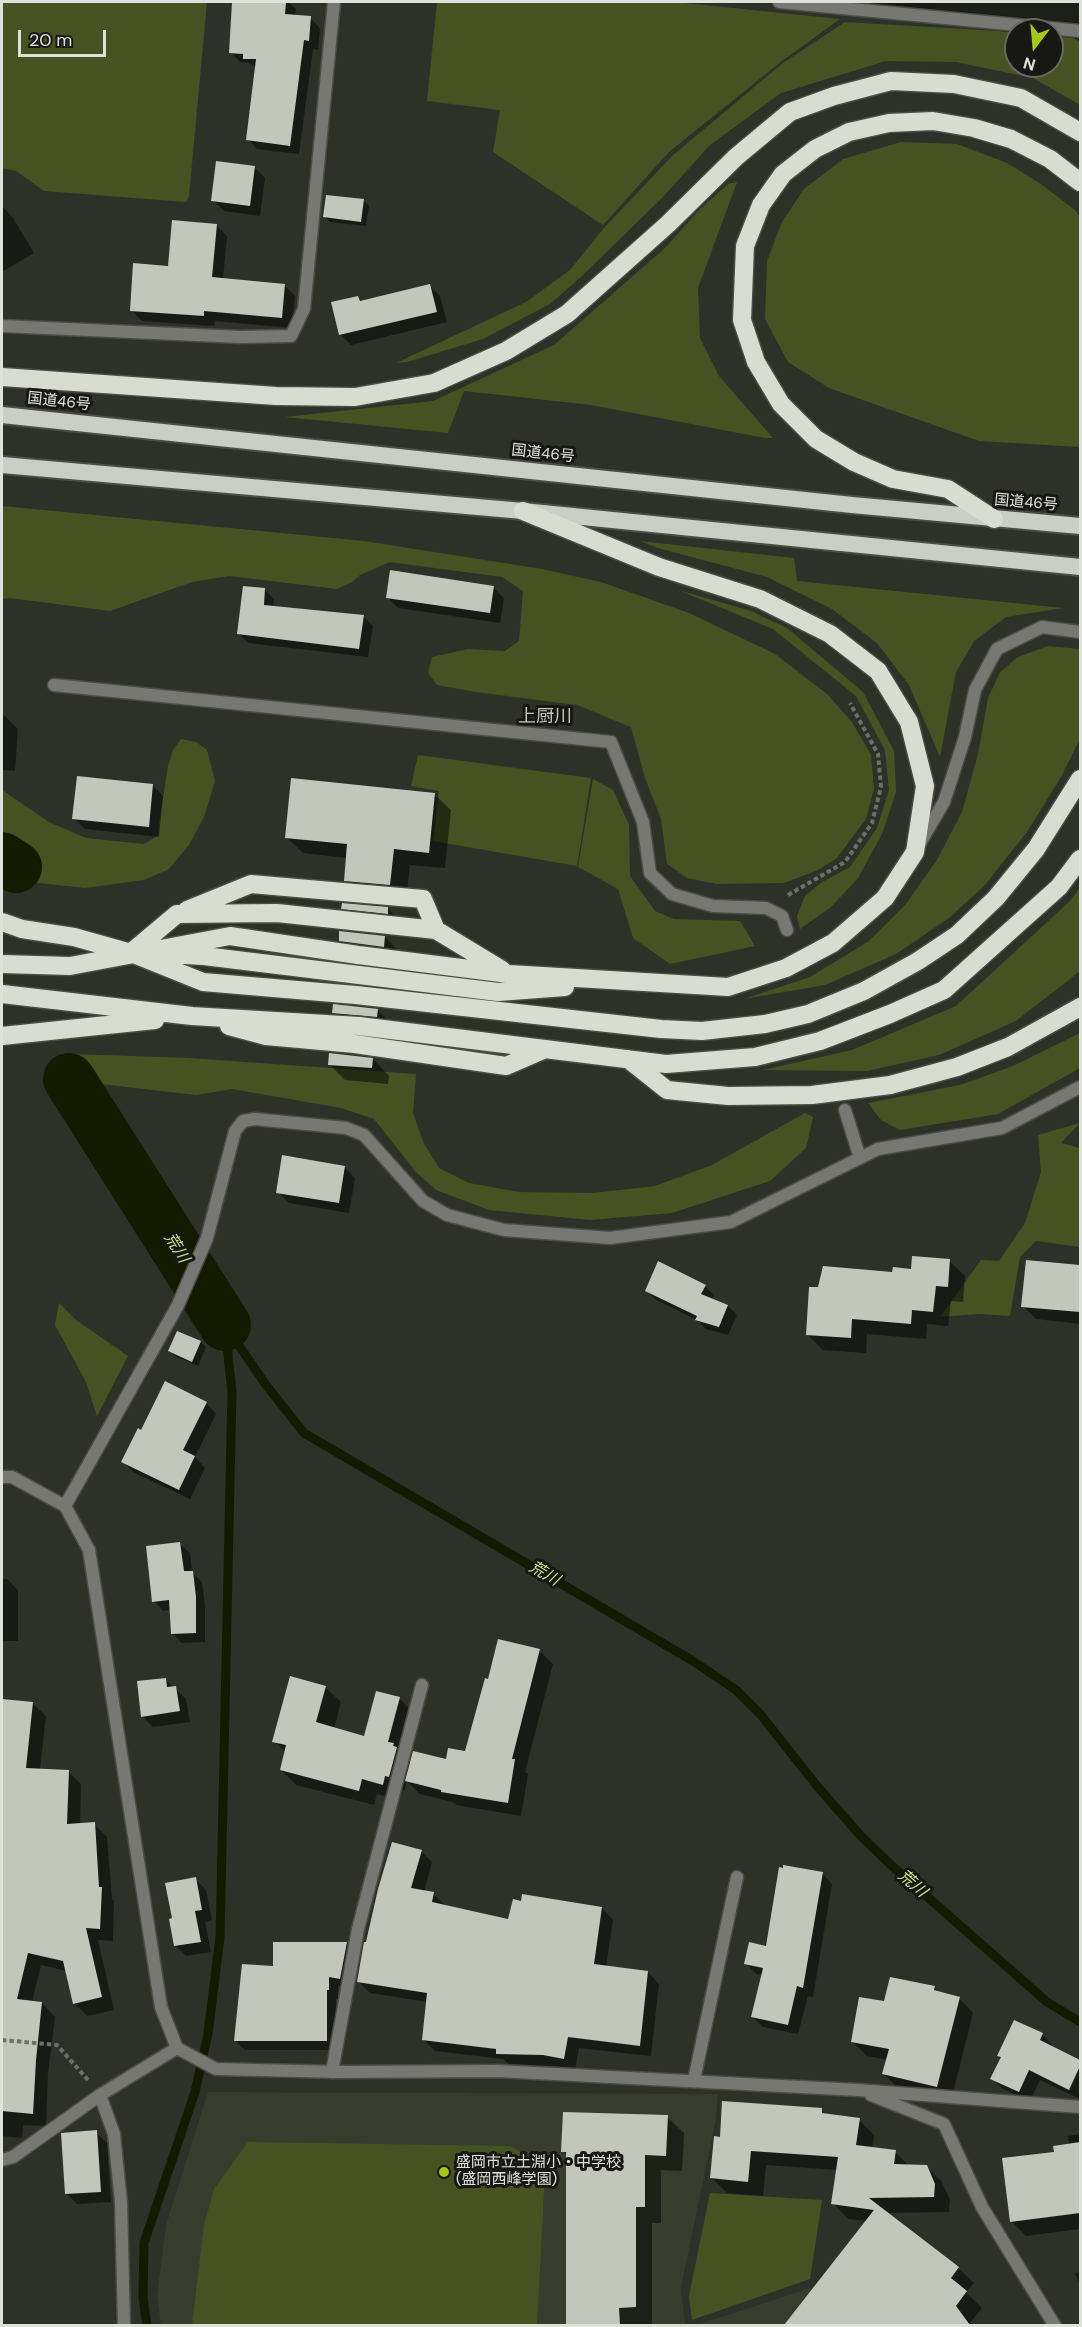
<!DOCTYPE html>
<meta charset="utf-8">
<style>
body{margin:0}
#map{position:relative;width:1082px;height:2327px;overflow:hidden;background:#2e3128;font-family:"DM Sans",sans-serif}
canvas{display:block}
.frame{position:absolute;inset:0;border:3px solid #dfe1db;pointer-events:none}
.north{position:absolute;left:1004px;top:18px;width:60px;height:60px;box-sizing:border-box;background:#171814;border:2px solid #676864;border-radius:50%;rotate:196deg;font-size:16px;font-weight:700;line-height:24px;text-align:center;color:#dfe1db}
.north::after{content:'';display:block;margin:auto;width:21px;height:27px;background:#a8c71c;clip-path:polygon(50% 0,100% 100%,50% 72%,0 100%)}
.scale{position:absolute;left:18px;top:30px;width:88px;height:27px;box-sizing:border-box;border:3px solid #dfe1db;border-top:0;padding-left:8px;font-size:18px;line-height:21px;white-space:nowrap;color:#dfe1db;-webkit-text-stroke:4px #171814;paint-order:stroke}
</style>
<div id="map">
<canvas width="1082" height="2327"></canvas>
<div class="frame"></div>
<div class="north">N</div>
<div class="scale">20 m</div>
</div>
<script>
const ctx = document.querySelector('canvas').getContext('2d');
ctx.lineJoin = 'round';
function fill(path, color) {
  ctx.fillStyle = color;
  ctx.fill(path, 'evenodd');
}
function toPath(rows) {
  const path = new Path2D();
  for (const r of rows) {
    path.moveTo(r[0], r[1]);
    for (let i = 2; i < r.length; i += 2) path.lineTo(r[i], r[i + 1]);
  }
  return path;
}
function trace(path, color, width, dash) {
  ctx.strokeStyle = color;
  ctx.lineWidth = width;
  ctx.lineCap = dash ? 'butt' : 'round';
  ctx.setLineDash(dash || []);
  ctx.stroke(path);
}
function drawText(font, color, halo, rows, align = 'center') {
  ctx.font = font + ' "DM Sans","Noto Sans JP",sans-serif';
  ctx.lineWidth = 6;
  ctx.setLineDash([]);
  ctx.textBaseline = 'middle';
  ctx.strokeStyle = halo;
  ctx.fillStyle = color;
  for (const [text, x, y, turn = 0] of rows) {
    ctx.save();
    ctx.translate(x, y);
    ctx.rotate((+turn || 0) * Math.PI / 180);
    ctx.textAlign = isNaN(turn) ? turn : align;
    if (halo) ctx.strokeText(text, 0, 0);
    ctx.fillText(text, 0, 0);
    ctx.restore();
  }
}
fill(toPath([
 [936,2,1080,2,1080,22,935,9],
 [208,2092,718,2094,716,2119,681,2287,685,2325,161,2326,157,2296,166,2225],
 [813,2287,865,2325,694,2326]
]), '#373c2c');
fill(toPath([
 [2,2,207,2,189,196,186,202,44,191,16,171,2,168],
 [437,2,675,2,840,19,782,61,669,152,603,225,493,152,500,110,427,101],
 [845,22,1016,32,1016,66,1052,66,1052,34,1070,36,1080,42,1080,105,1033,78,956,62,886,61,781,93,710,145,663,197,581,277,550,304,483,339,407,362,396,363,526,302,570,270,604,228,672,156,783,63],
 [901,142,957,144,1007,163,1041,184,1075,210,1080,217,1080,447,979,441,829,388,788,362,765,319,767,261,782,222,804,189,843,159],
 [737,182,698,288,700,338,719,376,773,438,765,438,591,405,464,391,448,433,285,417,433,401,554,345,665,248,700,209,728,184],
 [2,506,364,541,542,569,601,582,689,613,775,654,827,694,852,722,871,755,874,789,866,819,837,858,816,871,784,883,717,884,687,878,667,864,661,819,645,778,631,727,577,705,476,692,437,685,428,673,432,657,468,649,505,651,519,641,523,591,502,577,390,562,360,575,352,582,337,589,229,576,192,582,110,611,10,598,2,599],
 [640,541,794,558,797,581,1063,608,1006,617,974,641,956,672,940,757,909,685,877,643,832,609,767,577,658,548],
 [678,590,751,611,787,628,863,692,894,751,896,792,882,834,858,878,831,907,800,929,797,916,805,896,822,882,850,867,877,828,889,790,885,750,856,696,773,629],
 [1048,646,1080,649,1080,739,1061,777,1027,832,984,886,949,918,896,954,825,985,744,999,810,977,869,941,905,905,937,860,962,812,978,754,988,698,1000,672,1018,657],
 [181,739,196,742,207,750,215,781,204,817,189,845,169,869,144,880,85,888,2,879,2,790,49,822,86,838,144,844,157,836,168,766,173,750],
 [418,755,591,778,577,866,433,841,439,791,411,786],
 [593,779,613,790,629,825,630,876,655,911,674,919,740,921,755,946,670,964,633,938,618,889,578,867],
 [1080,887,1080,971,1016,1021,939,1055,867,1071,763,1070,852,1050,956,1006,1070,901],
 [1080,1033,1080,1068,998,1114,900,1130,881,1120,868,1103,960,1085,1013,1066],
 [73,1054,189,1058,416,1074,413,1113,424,1144,439,1168,469,1183,519,1192,593,1193,655,1186,712,1165,805,1113,813,1117,806,1148,770,1181,672,1213,590,1220,489,1210,436,1190,416,1172,374,1119,341,1108,232,1089,196,1095,83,1082],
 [1080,1123,1061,1143,1080,1148,1080,1247,1036,1241,1020,1257,1010,1316,979,1314,940,1317,981,1260,999,1261,1025,1223,1041,1172,1038,1135],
 [59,1303,76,1320,128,1356,97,1416,86,1382,55,1325],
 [248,2142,510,2146,530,2157,545,2172,537,2325,192,2325,204,2225,214,2189],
 [710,2193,822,2200,810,2279,692,2320,689,2296]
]), '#475223');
fill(toPath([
 [234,2,288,2,296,9,295,16,310,18,320,28,318,50,313,49,299,154,257,149,248,139,257,68,249,63,240,62,231,52],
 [868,2,1080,2,1080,39,1052,36,1052,30,1016,30,1016,33,918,22,911,15,878,12],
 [254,167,265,178,260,216,224,211,213,200],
 [364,201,369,206,366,226,330,222,325,217],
 [3,207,13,218,34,253,2,272],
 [216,225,227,236,223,279,284,285,295,296,292,328,215,321,214,326,142,321,131,310],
 [429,286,440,296,447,322,351,345,341,335,358,297,363,302],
 [493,587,504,598,500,623,398,608,387,597],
 [265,590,274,599,273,608,363,616,373,626,368,657,248,643,239,634],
 [2,713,18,729,15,771,2,770],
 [152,785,163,796,159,837,85,829,74,818],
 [434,794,451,810,445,868,410,865,406,900,362,896,345,880,347,858,303,853,286,837],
 [343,908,388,909,404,925,359,924],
 [385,937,401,954,356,956,340,940],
 [377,1010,394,1026,350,1029,334,1013],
 [373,1059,389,1076,388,1084,345,1080,329,1064],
 [344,1167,355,1178,349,1213,289,1203,278,1192],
 [949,1261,965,1276,963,1302,951,1301,948,1326,927,1324,926,1339,867,1334,866,1353,823,1350,807,1334,819,1289],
 [1027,1261,1080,1266,1080,1324,1036,1319,1023,1306],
 [705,1286,714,1295,712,1300,728,1306,737,1315,728,1335,706,1329,697,1320,655,1299,646,1290],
 [178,1333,201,1342,206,1347,198,1366,175,1356,170,1351],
 [206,1403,216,1414,195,1457,205,1468,190,1499,133,1472,123,1461,142,1432],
 [180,1544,190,1553,192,1572,202,1582,205,1607,205,1642,182,1643,172,1633,171,1610,163,1611,154,1601],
 [2,1579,7,1579,18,1590,18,1641,2,1641],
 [539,1650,553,1664,525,1772,528,1774,521,1816,456,1805,452,1802,420,1794,407,1781,404,1791,401,1790,398,1799,377,1794,374,1805,296,1785,281,1770,286,1753,274,1741,325,1687,341,1702,334,1729,365,1737,400,1699,415,1714,404,1755,412,1763,447,1761,466,1753,489,1680],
 [165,1679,186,1699,190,1722,153,1727,142,1716],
 [2,1700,32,1703,46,1716,40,1770,68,1771,81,1784,80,1825,94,1824,107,1837,112,1899,114,1901,113,1941,98,1940,114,2010,87,2016,74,2003,67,1971,41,1965,32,2002,42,2003,55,2017,48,2074,46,2126,23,2125,22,2138,2,2136,2,1930,8,1931,10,1880,2,1880],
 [421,1851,432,1862,424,1892,433,1894,445,1905,509,1921,602,1908,613,1920,606,1967,648,1972,659,1984,651,2056,579,2048,575,2070,556,2066,509,2064,503,2059,435,2051,424,2040,428,2002,370,1993,358,1981],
 [822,1873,832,1884,813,1997,808,1996,798,2034,763,2027,752,2017,763,1975,756,1974,746,1963,767,1948],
 [195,1879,206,1890,212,1920,205,1922,211,1952,186,1956,175,1945,174,1920],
 [347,1943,356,1953,350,1988,338,1986,338,1999,336,1999,336,2050,245,2050,235,2041,274,1968],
 [934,1987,940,1993,959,1998,973,2013,951,2101,898,2088,884,2074,888,2060,867,2056,852,2041,886,2003],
 [1042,2034,1052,2045,1051,2047,1080,2062,1080,2099,1040,2080,1030,2101,1003,2089,992,2079,1002,2058,999,2055],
 [821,2109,827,2116,859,2120,874,2135,872,2149,895,2152,909,2166,926,2166,942,2182,950,2200,949,2212,886,2213,958,2268,974,2283,966,2292,982,2308,970,2323,972,2326,785,2326,867,2221,848,2219,833,2203,838,2170,766,2165,763,2196,727,2193,712,2178,721,2138],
 [667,2117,684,2133,682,2171,661,2170,661,2223,652,2223,652,2326,568,2326,567,2156,563,2151],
 [96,2132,107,2143,111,2202,77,2204,66,2193],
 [1080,2134,1080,2229,1026,2236,1011,2221,1056,2153,1069,2145,1068,2136],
 [1080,2271,1080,2284,1075,2274]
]), '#0007');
trace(toPath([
 [225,1325,266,1385,304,1433,693,1661,736,1690,761,1715,817,1786,860,1835,890,1864,1047,2002,1080,2022],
 [147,2326,143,2298,144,2243,195,2092,208,2034,220,1937,232,1392,225,1327]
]), '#141a00', 9);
trace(toPath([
 [2,858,16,867],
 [69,1079,225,1325]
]), '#141a00', 52);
fill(toPath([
 [232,2,286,2,285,14,311,16,309,41,304,40,290,146,246,140,256,59,243,59,243,54,229,53],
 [216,161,255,166,250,206,211,201],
 [326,195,364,199,361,222,323,217],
 [172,220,217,224,212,277,285,284,282,318,204,311,204,316,130,311,133,263,168,266],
 [430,284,437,312,339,335,331,302,358,296,360,301],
 [390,570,494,586,490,613,386,598],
 [243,586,265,588,264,605,364,615,359,649,237,634],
 [77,776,153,784,149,827,72,819],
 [291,778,435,793,429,853,394,849,390,885,344,881,347,844,285,838],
 [342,903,388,907,388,914,341,909],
 [339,931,385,936,384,947,339,941],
 [333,1004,378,1009,377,1017,332,1013],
 [329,1053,373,1058,372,1068,328,1065],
 [282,1155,345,1166,339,1203,276,1193],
 [912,1256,950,1259,948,1287,936,1286,933,1312,912,1310,911,1324,852,1319,851,1338,806,1335,809,1287,818,1287,823,1266,892,1272,893,1267,911,1269],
 [1026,1260,1080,1265,1080,1312,1021,1307],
 [658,1261,706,1285,701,1294,728,1305,719,1327,695,1320,697,1316,645,1291],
 [177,1331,201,1341,192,1362,168,1351],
 [165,1381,207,1402,183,1450,195,1456,179,1490,121,1462,138,1428,141,1430],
 [180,1542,184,1571,193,1571,196,1597,196,1633,171,1634,169,1600,152,1602,146,1546],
 [498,1639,540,1649,512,1759,515,1759,508,1803,441,1792,441,1790,405,1781,413,1751,446,1759,448,1748,465,1751,485,1678,488,1679],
 [290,1676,326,1686,316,1722,364,1736,376,1691,400,1697,388,1742,394,1743,393,1746,397,1747,389,1777,385,1776,383,1785,362,1779,359,1791,280,1770,286,1745,272,1742],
 [166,1678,167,1687,176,1686,180,1711,141,1717,137,1681],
 [2,1699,33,1702,26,1768,69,1770,67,1824,95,1822,99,1887,102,1887,100,1929,86,1928,102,1997,73,2004,63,1961,28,1953,17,1999,42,2002,36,2060,33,2114,2,2111],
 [392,1842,422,1850,411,1888,434,1892,432,1902,508,1919,513,1899,521,1901,522,1894,602,1907,594,1964,648,1971,640,2046,568,2037,564,2059,543,2055,496,2054,496,2049,422,2040,427,1993,357,1982,364,1942,366,1942,378,1889],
 [783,1865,823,1872,803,1988,797,1986,788,2025,751,2017,763,1968,744,1964,749,1942,766,1946,779,1867,783,1868],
 [196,1877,202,1910,195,1911,201,1942,174,1946,169,1919,172,1918,165,1883],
 [273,1942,347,1942,340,1979,329,1977,329,1990,327,1990,327,2041,234,2041,242,1964,273,1966],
 [890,1977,935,1986,934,1990,960,1997,937,2087,882,2074,889,2049,851,2042,859,1997,884,2001],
 [1014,2020,1043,2033,1040,2040,1080,2060,1080,2066,1069,2090,1029,2070,1019,2092,990,2079,1001,2057,997,2056],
 [722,2101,822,2108,822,2113,860,2118,856,2145,896,2150,894,2164,927,2165,935,2184,934,2197,869,2198,959,2267,951,2278,967,2291,956,2306,970,2325,784,2325,874,2210,831,2204,838,2157,751,2151,748,2182,710,2178,714,2136,720,2137],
 [563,2112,668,2115,666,2156,645,2155,645,2207,636,2207,636,2307,619,2308,620,2325,566,2325,566,2152,561,2152],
 [97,2130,101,2192,65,2194,61,2133],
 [1080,2142,1080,2213,1010,2222,1002,2158,1054,2152,1053,2146]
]), '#c3c7bb');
const service = toPath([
 [779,2,1080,31],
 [54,685,611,742,643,822,650,873,672,894,713,906,766,908,782,916,787,930],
 [920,843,944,802,965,737,975,690,997,649,1042,627,1080,632],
 [845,1110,860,1158],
 [332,2072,358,1929,422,1685],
 [694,2080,737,1877]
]);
const minor = toPath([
 [2,326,240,337,291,336,304,309,334,2],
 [1080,1087,1002,1128,878,1149,731,1222,610,1238,504,1230,447,1215,423,1201,364,1135,346,1128,255,1119,243,1121,235,1131,207,1238,178,1305,65,1506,89,1550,161,2007,177,2048,216,2069,340,2072,497,2071,858,2090,1080,2107],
 [871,2095,944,2124,982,2207,1055,2326],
 [2,2160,13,2157,100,2095],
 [124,2326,121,2202,114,2134,100,2095,177,2048]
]);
const tertiary = toPath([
 [2,1477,12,1477,65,1506]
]);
const trunk = toPath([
 [2,415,852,505,1080,526],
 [2,465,523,511,1080,567]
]);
const motorway = toPath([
 [2,377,276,396,355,397,434,383,506,351,567,314,668,224,736,157,790,112,834,96,891,81,954,84,1021,98,1080,132],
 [994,519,948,489,893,479,854,462,816,439,781,404,756,362,742,320,745,246,761,205,783,174,815,149,849,132,889,123,933,121,974,128,1011,139,1050,159,1080,182],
 [187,910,251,884,423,899,436,930],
 [2,922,22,929,74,937,131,953,203,982,356,995,661,1029,702,1031,765,1024,808,1014,864,991,918,961,957,935,996,898,1036,849,1080,779],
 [133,951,177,914,277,913,436,930,502,970],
 [166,954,204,956,498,992,565,987],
 [2,964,70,966,230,936,358,955,509,974,728,987,786,968,833,943,885,898,915,852,925,786,909,722,878,671,830,634,760,599,659,567,523,511],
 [2,994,192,1016,359,1026,666,1064,755,1057,820,1041,890,1014,944,990,1059,887,1080,859],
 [229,1026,266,1036,355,1044,506,1066,543,1050],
 [2,1036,155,1020],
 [628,1059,667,1090,728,1096,812,1095,890,1085,957,1067,1008,1047,1080,1007]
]);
trace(service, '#4a4d45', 15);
trace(minor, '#4a4d45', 15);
trace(tertiary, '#4a4d45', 15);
trace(trunk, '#4a4d45', 20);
trace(motorway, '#4a4d45', 21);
trace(toPath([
 [788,895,845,862,872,823,881,787,878,754,850,703],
 [2,2040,57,2045,88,2080]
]), '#6d7068', 4, [4.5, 3]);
trace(service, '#777873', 12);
trace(minor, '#777873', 12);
trace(tertiary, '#777873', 12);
trace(trunk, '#cbcec4', 16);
trace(motorway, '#d9ddd1', 18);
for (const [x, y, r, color] of [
 [444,2172,6,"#a8c71c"]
]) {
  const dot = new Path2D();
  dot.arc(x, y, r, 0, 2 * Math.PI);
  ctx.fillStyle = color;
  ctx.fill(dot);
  trace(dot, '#171814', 2);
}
drawText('15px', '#dfe1db', '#171814', [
 ["国道46号",59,402,6],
 ["国道46号",543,454,6],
 ["国道46号",1026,503,5]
]);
drawText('15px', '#dfe1db', '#171814', [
 ["盛岡市立土淵小・中学校",456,2163],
 ["(盛岡西峰学園)",456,2180]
], 'left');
drawText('italic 16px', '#cfe591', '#171814', [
 ["荒川",176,1248,58],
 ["荒川",544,1574,30],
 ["荒川",912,1884,41]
]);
drawText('18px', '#c3c6bb', '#171814', [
 ["上厨川",545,717]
]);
</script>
